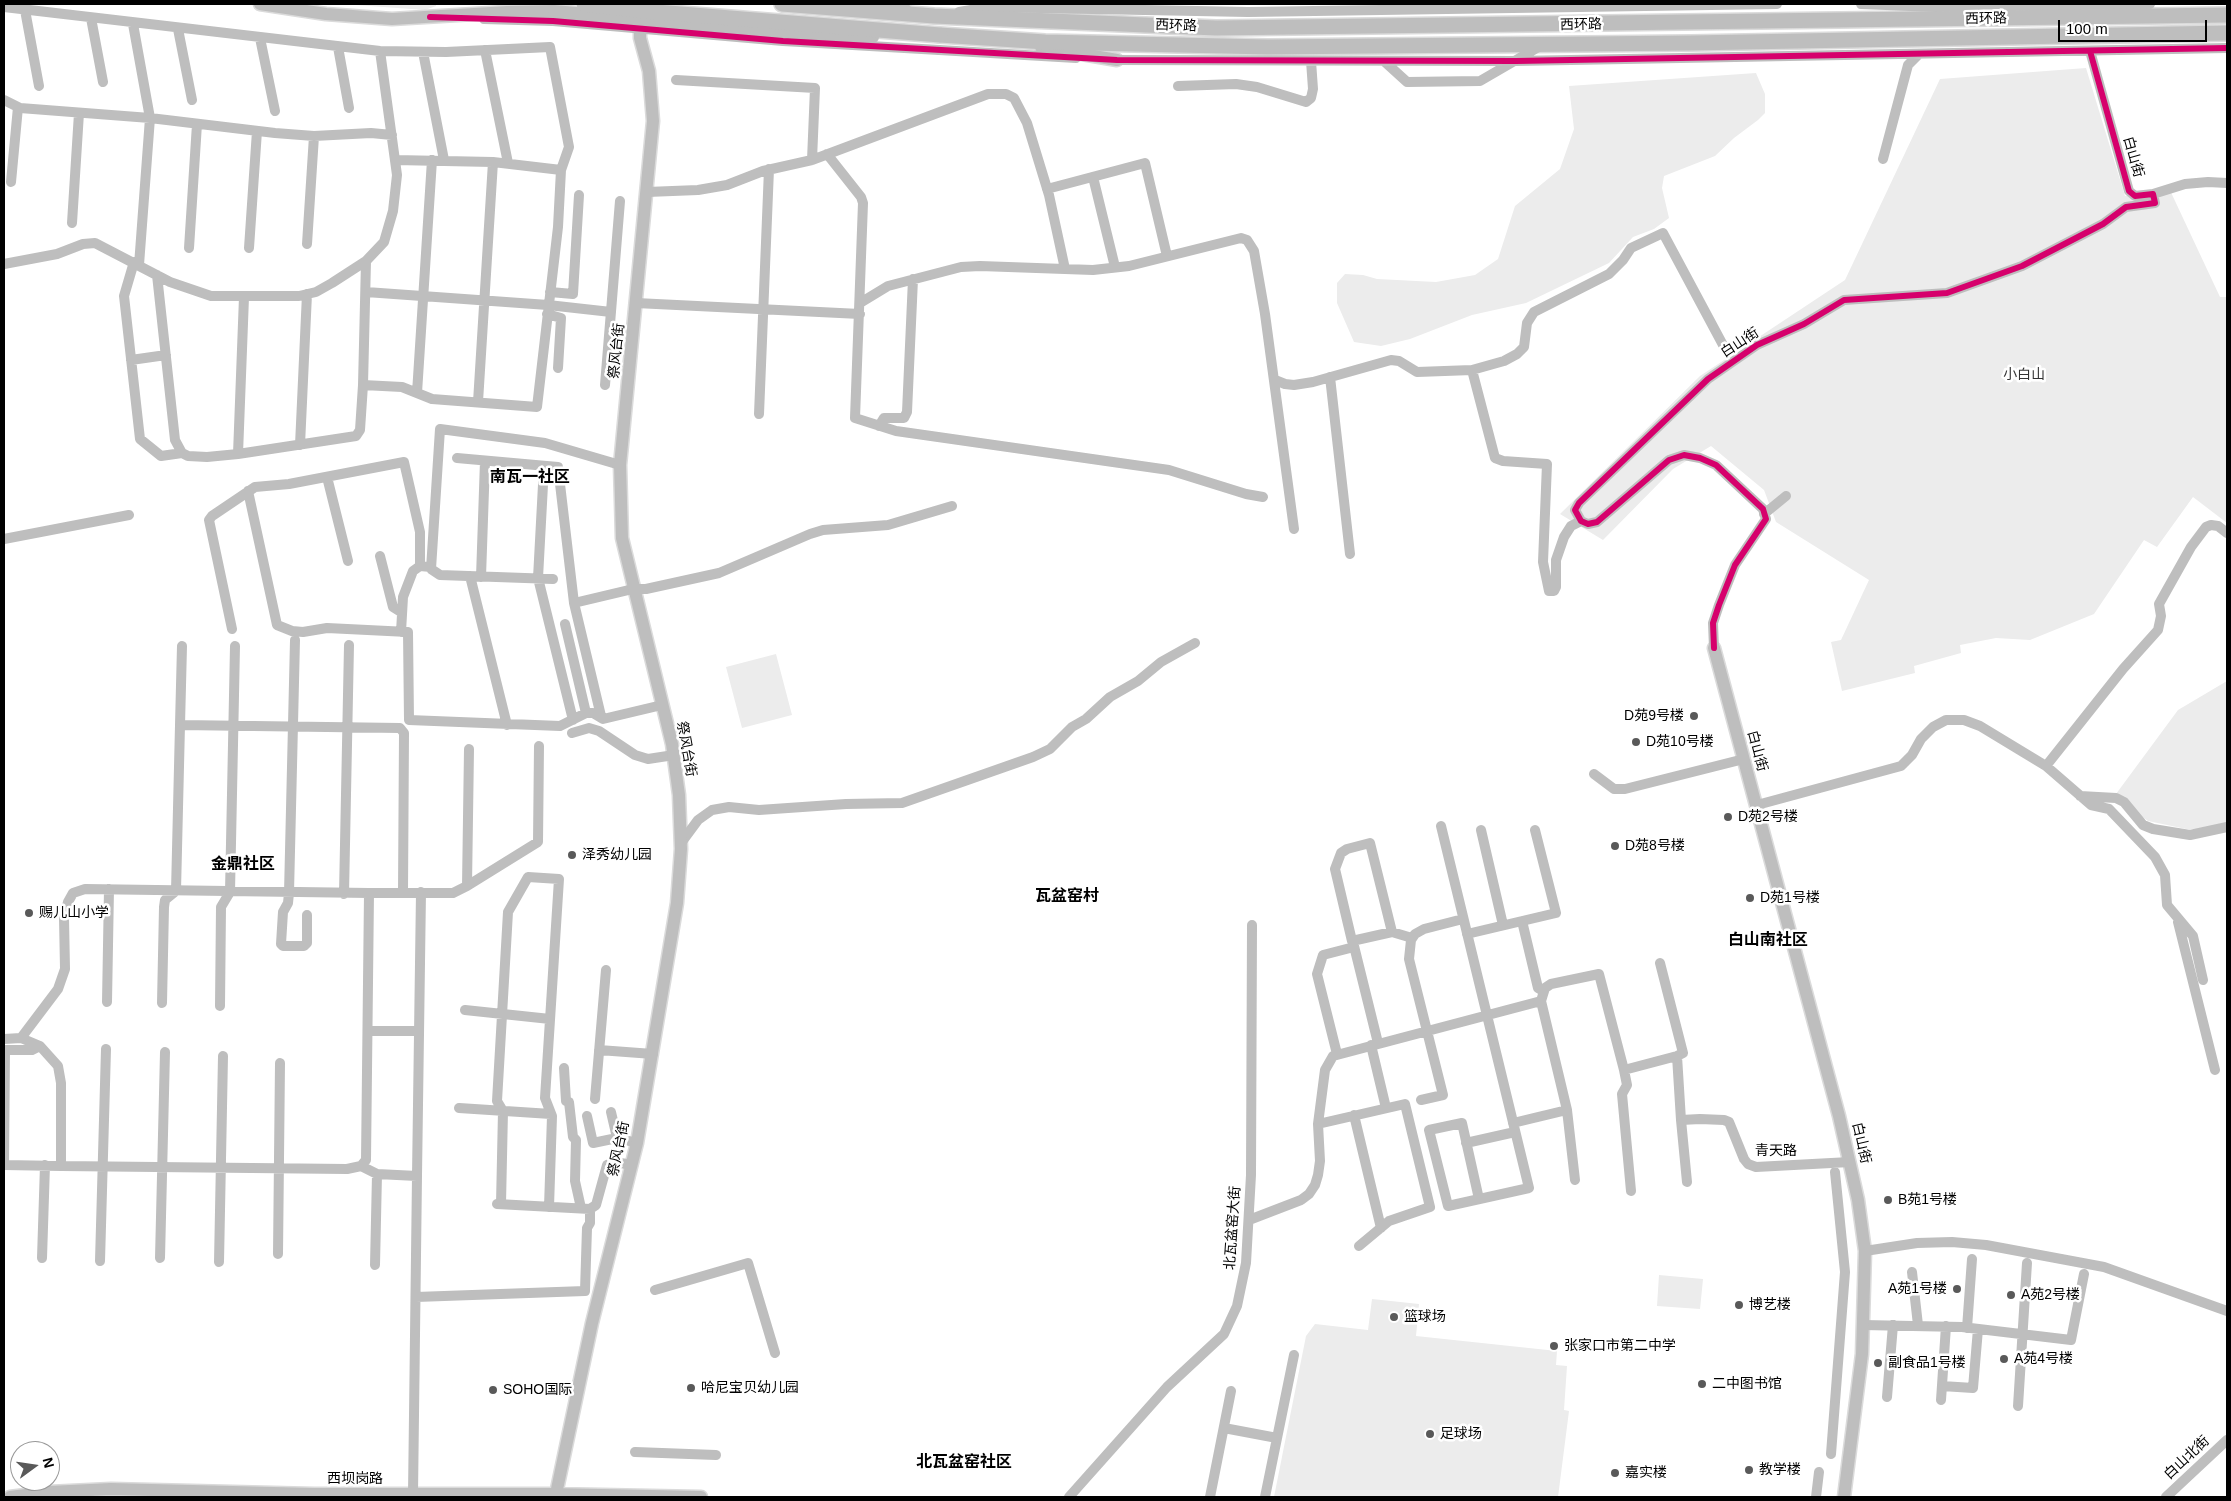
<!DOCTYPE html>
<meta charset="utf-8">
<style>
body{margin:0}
#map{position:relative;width:2231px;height:1501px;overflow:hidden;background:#fff;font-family:Helvetica,sans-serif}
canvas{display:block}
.frame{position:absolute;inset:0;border:5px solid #000;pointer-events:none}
.north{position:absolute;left:10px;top:1441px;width:50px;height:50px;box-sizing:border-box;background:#fff;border:1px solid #999;border-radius:50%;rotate:76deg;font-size:14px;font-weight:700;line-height:20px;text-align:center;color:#000}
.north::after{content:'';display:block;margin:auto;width:18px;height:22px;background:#595959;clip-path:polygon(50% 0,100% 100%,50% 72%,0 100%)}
.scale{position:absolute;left:2058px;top:20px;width:149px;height:22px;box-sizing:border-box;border:2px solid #000;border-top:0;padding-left:6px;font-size:15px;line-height:18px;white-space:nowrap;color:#000;-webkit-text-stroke:4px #fff;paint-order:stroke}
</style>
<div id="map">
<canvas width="2231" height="1501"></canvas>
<div class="frame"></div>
<div class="north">N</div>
<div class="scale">100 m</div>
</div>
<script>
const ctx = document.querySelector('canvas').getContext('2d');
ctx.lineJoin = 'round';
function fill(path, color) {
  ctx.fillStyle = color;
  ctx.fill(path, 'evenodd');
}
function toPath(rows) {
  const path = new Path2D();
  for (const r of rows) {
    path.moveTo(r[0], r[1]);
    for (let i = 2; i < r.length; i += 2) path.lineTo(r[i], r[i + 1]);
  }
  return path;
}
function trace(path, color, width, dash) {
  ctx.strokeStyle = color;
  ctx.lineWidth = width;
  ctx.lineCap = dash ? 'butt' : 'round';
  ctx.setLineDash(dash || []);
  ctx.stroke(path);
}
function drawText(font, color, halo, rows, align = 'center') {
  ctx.font = font + ' Helvetica,"Noto Sans SC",sans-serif';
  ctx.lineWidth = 5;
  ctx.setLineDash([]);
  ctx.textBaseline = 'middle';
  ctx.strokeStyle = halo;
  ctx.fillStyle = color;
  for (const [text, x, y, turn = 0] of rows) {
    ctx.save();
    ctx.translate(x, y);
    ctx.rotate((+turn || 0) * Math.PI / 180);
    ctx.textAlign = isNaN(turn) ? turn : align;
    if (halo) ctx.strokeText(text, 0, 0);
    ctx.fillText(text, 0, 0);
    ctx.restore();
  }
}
fill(toPath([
 [342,4,436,4,436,6,425,10],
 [2086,68,2125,196,2168,186,2220,297,2227,297,2227,523,2193,497,2157,547,2144,540,2094,614,2030,640,1996,638,1960,645,1961,653,1914,666,1915,673,1842,691,1831,642,1841,640,1869,580,1776,522,1764,490,1711,446,1673,469,1603,540,1560,514,1700,376,1845,280,1940,79],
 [1756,73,1765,94,1765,113,1758,120,1734,138,1715,156,1664,176,1662,188,1669,218,1654,229,1633,237,1609,263,1526,303,1472,315,1410,339,1381,346,1354,342,1337,303,1337,283,1345,274,1363,275,1377,279,1436,282,1475,275,1498,259,1515,206,1560,169,1574,129,1569,86],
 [776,654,792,715,742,728,726,667],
 [2227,681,2227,822,2207,829,2186,829,2148,821,2137,813,2126,797,2116,794,2178,710],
 [1659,1275,1703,1279,1700,1309,1657,1306],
 [1372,1299,1419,1304,1416,1336,1557,1351,1556,1365,1567,1366,1564,1410,1569,1411,1558,1497,1274,1497,1306,1336,1315,1324,1368,1330]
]), '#ececec');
const major = toPath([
 [260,4,326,14,392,19,507,12,554,11],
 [883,4,905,9],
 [1041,47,1117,60],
 [1714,648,1839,1116,1858,1200,1865,1251,1862,1354,1844,1497],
 [556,1494,592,1323,637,1143,677,903,681,849,679,795,672,744,622,538,620,465,653,121,649,71,640,38,640,16],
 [10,1497,49,1492,111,1489,314,1494,552,1494,701,1497]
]);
const highway = toPath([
 [782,4,934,16,1216,28,2227,15],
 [940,35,1045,42,1268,47,1691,43,2227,33]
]);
trace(major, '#dbdbdb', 15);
trace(highway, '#dbdbdb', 18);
trace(toPath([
 [1861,4,1936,7,2150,4],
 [4,7,380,51,446,52,550,47,569,147,561,170,558,227,537,407,432,399,402,387,363,385],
 [25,10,39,86],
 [959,12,989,7,1248,12,1777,4],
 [91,18,103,82],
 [484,19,553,21],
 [133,24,150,118,139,265],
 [178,29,192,100],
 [260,38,275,111],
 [338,47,349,108],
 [485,50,508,163],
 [939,50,1076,58],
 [423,52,444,160],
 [1110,60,1516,61,2227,48],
 [1385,62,1407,82,1480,81,1542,45],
 [676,80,815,88,812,160],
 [1178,86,1236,84,1257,87,1306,102,1311,98,1313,89,1311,61],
 [4,100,20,108,150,118,275,133,314,136,371,133,392,135],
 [827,154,861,197,863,203,855,418,896,431,1169,470,1246,494,1263,497],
 [1883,159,1908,65,1919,54],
 [395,160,493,162,561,170],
 [1093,177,1115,267],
 [11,182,18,107],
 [1047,189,1145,163,1167,256],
 [647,192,698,190,727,185,763,171,812,160,988,94,1006,94,1014,98,1027,123,1049,195,1065,269],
 [2153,194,2185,184,2208,182,2227,183],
 [72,223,79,113],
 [307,244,314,136],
 [189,248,197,124],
 [249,248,257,131],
 [134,262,124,296,140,439,161,456,182,453],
 [4,264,57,254,83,244,95,243,170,282,211,296,299,296,316,292,332,283,366,261,384,242,393,211,397,175,380,51],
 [157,275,175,440,182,453,188,456,207,457,238,454,356,436,360,430,363,385,366,261],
 [366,292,548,305,611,312],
 [550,292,573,294,579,195],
 [636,303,860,314],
 [860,303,888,286,961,267,980,266,1093,270,1129,266,1241,238,1247,240,1254,251,1265,314,1294,529],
 [547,314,561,318,558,368],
 [131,360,166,355],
 [1472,370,1504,361,1517,354,1524,347,1527,323,1534,312,1609,274,1623,260,1631,248,1663,233,1723,345],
 [1330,377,1350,554],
 [1275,380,1285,384,1294,385,1313,382,1391,360,1399,361,1417,372,1472,370,1495,458,1503,461,1547,464,1543,562,1549,591,1554,591,1556,587,1556,560,1564,537,1571,526,1581,521],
 [605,385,620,201],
 [417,393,432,160],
 [478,402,493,162],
 [759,414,769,169],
 [879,426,884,418,904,418,907,412,913,279],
 [300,445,307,294],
 [238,454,244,297],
 [457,458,558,467,574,603,633,589,646,589,719,573,810,534,823,530,888,525,952,506],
 [544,466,538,578,573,720],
 [327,477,348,561],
 [248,491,277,625,292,631,303,632,327,628,408,632,409,720,560,726,586,713,593,713,603,719,662,705],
 [1764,514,1786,496],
 [4,539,129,515],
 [380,556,393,607,401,612],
 [470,576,507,725],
 [481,577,485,461],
 [553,579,440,575,431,569,440,429,545,443,620,465],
 [574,603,601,716],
 [565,624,586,713],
 [232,629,209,520,212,516,255,487,289,484,404,462,420,532,420,566,431,567],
 [401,632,403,597,413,571,420,566],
 [295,640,289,893,288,903,283,912,281,944,283,946,304,946,307,943,307,915],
 [1714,648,1713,623,1719,605,1735,565,1766,519,1763,509,1716,465,1700,458,1684,455,1669,460,1597,522,1588,524,1581,521,1575,510,1579,503,1708,379,1757,345,1804,324,1844,300,1947,293,2022,266,2103,224,2126,207,2155,203,2153,194,2135,196,2129,191,2090,51],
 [180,725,182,646],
 [572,733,589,728,599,731,635,755,648,759,674,755],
 [2046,766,2091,805,2109,809,2155,857,2165,875,2167,905,2193,936,2203,980],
 [1594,774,1614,789,1625,789,1744,759],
 [2080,796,2116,798,2124,802,2143,825,2153,829,2190,835,2227,827],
 [1757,805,1901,766,1912,755,1921,739,1933,727,1946,720,1964,720,1980,726,2046,766,2123,669,2158,630,2161,616,2159,604,2191,547,2206,527,2211,525,2218,526,2227,533],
 [1441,826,1529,1188,1448,1206,1429,1130,1462,1123,1479,1199],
 [1481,830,1503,925],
 [681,843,698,820,712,810,729,807,759,810,846,804,902,803,1033,757,1050,749,1072,727,1086,719,1110,697,1138,681,1161,662,1195,643],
 [467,886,469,749],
 [369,893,453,893,467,886,538,842,539,746],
 [344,894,349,645],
 [1522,921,1538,988,1543,991],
 [2178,922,2215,1070],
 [1392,932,1370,843,1347,849,1341,853,1335,869,1352,941,1392,932,1412,938],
 [1467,934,1556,913,1535,830],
 [1353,942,1378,1043],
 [1660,963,1683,1053,1677,1056],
 [1541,1001,1567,1110,1575,1180],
 [107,1002,109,889],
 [162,1003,164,907,165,900,176,891,180,725,400,728,404,733,403,892],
 [220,1006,221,907,230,892,235,646],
 [465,1010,550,1019],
 [368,1031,419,1031],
 [4,1039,21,1038,40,1046,58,1066,61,1083,61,1166,347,1169,361,1166,366,1160,369,893,85,889,73,893,68,902,64,918,65,969,58,989,21,1038],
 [1371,1045,1386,1108],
 [599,1050,653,1054],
 [1337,1054,1317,974,1323,955,1354,947],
 [564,1068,566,1101,569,1102,573,1137,576,1140,575,1181,581,1208],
 [1624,1070,1627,1085,1622,1094,1631,1191],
 [595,1099,606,970],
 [1421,1100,1443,1095,1409,959,1411,940,1415,934,1424,929,1463,919],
 [459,1108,551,1114],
 [611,1112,617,1138],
 [1354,1115,1381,1228],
 [587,1116,593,1143,617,1138,637,1143],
 [1681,1120,1687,1182],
 [1513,1123,1567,1110],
 [1318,1124,1405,1104,1430,1207,1389,1221,1359,1246],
 [1466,1143,1515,1132],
 [4,1164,5,1050,32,1050,40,1046],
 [4,1165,61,1166],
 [361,1166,377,1174,417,1176,421,892],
 [497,1204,590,1209,596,1205,607,1165,615,1162,632,1165],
 [501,1204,503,1111,497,1101,508,912,528,877,559,879,545,1098,552,1116,549,1207],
 [1249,1220,1301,1200,1309,1194,1315,1185,1318,1175,1320,1161,1318,1124,1325,1070,1333,1056,1541,1001,1545,988,1551,984,1599,974,1624,1070,1677,1056,1681,1120,1700,1119,1724,1120,1729,1122,1744,1159,1748,1164,1756,1167,1850,1162],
 [1865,1251,1917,1243,1952,1242,1986,1245,2104,1267,2227,1311],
 [278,1254,280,1063],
 [42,1258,45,1165],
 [160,1258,165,1052],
 [100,1261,106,1049],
 [219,1262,223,1056],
 [375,1265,377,1174],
 [1912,1272,1918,1325],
 [655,1290,748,1263,775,1353],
 [416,1297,585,1291,587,1228,590,1223,590,1209],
 [1863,1325,1962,1327,2071,1340,2084,1274],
 [1967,1328,1972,1259],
 [1942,1386,1973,1388,1978,1329],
 [1887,1397,1893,1325],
 [1941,1400,1946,1326],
 [2018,1406,2027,1263],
 [1224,1428,1277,1438],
 [635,1452,716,1455],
 [1831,1454,1845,1272,1835,1172],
 [413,1494,417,1176],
 [1069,1497,1167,1387,1224,1334,1237,1306,1246,1263,1251,1175,1252,925],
 [1210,1497,1231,1391],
 [1265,1497,1294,1355],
 [1816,1497,1819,1472],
 [2166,1497,2227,1440]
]), '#bebebe', 10);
trace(major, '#bebebe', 12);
trace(highway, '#bebebe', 15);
const majorBridge = toPath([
 [554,11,754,29,873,37]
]);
const highwayBridge = toPath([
 [584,4,644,11,940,35]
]);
trace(majorBridge, '#dbdbdb', 15, []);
trace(highwayBridge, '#dbdbdb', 18, []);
trace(toPath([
 [553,21,783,41,939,50]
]), '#bebebe', 10);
trace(majorBridge, '#bebebe', 12);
trace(highwayBridge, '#bebebe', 15);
trace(toPath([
 [430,17,553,21,783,41,1117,60,1516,61,2227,48],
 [1714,648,1713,623,1719,605,1735,565,1766,519,1763,509,1716,465,1700,458,1684,455,1669,460,1597,522,1588,524,1581,521,1575,510,1579,503,1708,379,1757,345,1804,324,1844,300,1947,293,2022,266,2103,224,2126,207,2155,203,2153,194,2135,196,2129,191,2090,51]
]), '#d6006c', 6);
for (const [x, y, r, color] of [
 [1694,716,5,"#595959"],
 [1636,742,5,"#595959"],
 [1728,817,5,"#595959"],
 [1615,846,5,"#595959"],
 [572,855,5,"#595959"],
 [1750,898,5,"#595959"],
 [29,913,5,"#595959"],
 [1888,1200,5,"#595959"],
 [1957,1289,5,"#595959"],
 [2011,1295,5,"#595959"],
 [1739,1305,5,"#595959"],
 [1394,1317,5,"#595959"],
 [1554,1346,5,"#595959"],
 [2004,1359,5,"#595959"],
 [1878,1363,5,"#595959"],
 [1702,1384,5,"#595959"],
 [691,1388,5,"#595959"],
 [493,1390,5,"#595959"],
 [1430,1434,5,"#595959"],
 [1749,1470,5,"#595959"],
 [1615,1473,5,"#595959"]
]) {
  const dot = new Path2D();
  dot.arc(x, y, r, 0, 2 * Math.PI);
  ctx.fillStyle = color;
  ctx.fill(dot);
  trace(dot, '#fff', 2);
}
drawText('14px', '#000', '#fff', [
 ["西环路",1986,19,-1],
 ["西环路",1581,25,-1],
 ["西环路",1176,26,2],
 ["白山街",2133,157,74],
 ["白山街",1740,343,-33],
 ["祭风台街",617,351,-84],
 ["祭风台街",686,749,80],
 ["白山街",1757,751,75],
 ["白山街",1861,1143,77],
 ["祭风台街",619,1149,-78],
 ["青天路",1776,1151],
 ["北瓦盆窑大街",1233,1228,-86],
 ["白山北街",2187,1458,-43],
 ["西坝岗路",355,1479]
]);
drawText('14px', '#333', '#fff', [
 ["小白山",2024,375]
]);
drawText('14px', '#000', '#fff', [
 ["D苑9号楼",1684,716,"right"],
 ["D苑10号楼",1646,742],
 ["D苑2号楼",1738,817],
 ["D苑8号楼",1625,846],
 ["泽秀幼儿园",582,855],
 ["D苑1号楼",1760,898],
 ["赐儿山小学",39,913],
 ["B苑1号楼",1898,1200],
 ["A苑1号楼",1947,1289,"right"],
 ["A苑2号楼",2021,1295],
 ["博艺楼",1749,1305],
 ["篮球场",1404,1317],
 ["张家口市第二中学",1564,1346],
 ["A苑4号楼",2014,1359],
 ["副食品1号楼",1888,1363],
 ["二中图书馆",1712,1384],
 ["哈尼宝贝幼儿园",701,1388],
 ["SOHO国际",503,1390],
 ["足球场",1440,1434],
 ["教学楼",1759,1470],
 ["嘉实楼",1625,1473]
], 'left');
drawText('bold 16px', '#000', '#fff', [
 ["南瓦一社区",530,478],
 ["金鼎社区",243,865],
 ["瓦盆窑村",1067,897],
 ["白山南社区",1768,941],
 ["北瓦盆窑社区",964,1463]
]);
</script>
